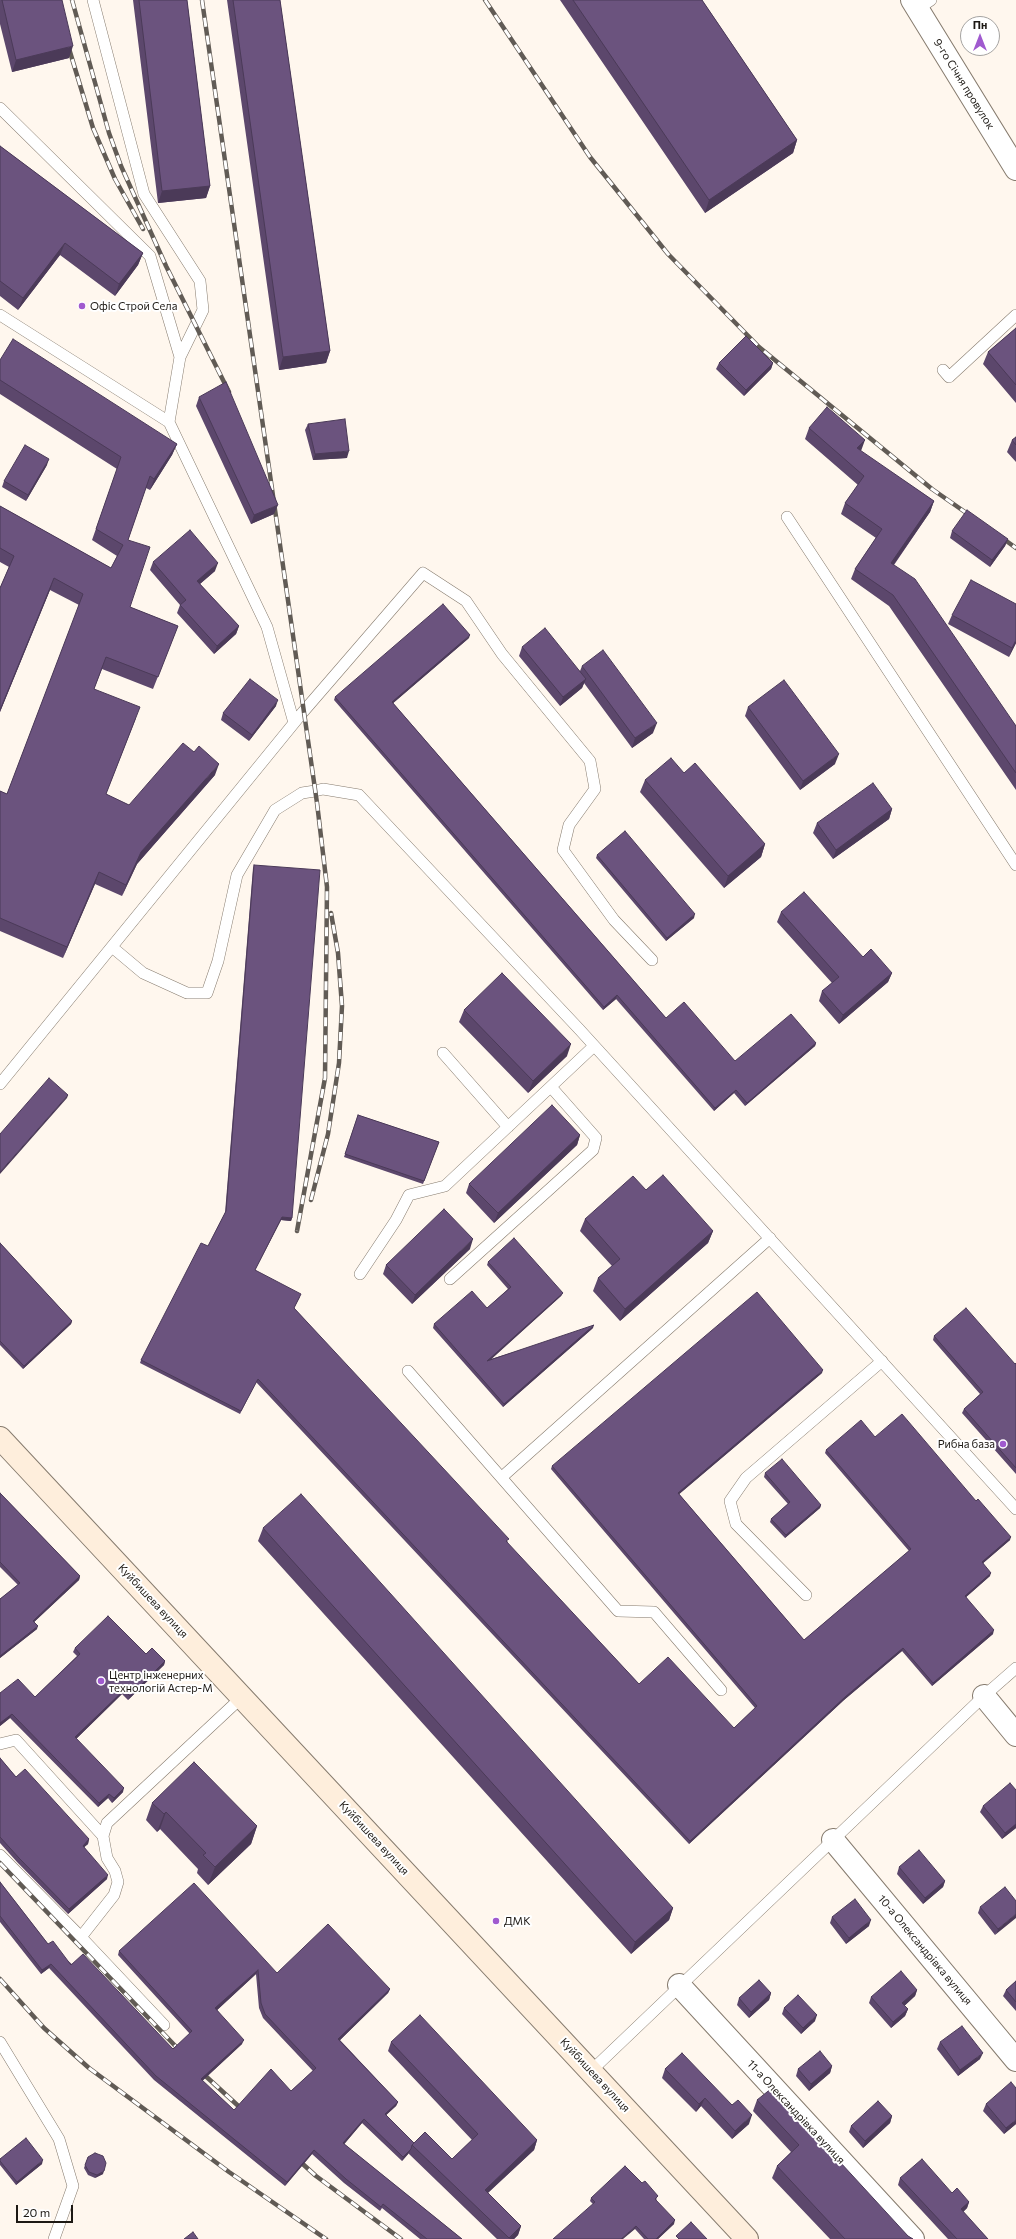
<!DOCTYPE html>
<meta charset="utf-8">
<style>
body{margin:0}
#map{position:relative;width:1016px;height:2239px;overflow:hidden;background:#fff7ee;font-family:Commissioner,sans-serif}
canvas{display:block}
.north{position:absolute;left:960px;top:16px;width:40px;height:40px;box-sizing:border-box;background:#fff;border:1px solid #a5a3a1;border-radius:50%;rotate:0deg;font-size:11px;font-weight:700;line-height:16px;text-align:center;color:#1d1914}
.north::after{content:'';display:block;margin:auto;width:14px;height:18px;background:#a05acf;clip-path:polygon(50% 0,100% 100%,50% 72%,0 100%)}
.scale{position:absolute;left:16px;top:2205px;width:57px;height:18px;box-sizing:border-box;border:2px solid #1d1914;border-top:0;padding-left:5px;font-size:12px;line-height:14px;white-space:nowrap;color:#1d1914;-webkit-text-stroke:3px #fff;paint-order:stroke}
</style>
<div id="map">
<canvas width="1016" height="2239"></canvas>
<div class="north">Пн</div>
<div class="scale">20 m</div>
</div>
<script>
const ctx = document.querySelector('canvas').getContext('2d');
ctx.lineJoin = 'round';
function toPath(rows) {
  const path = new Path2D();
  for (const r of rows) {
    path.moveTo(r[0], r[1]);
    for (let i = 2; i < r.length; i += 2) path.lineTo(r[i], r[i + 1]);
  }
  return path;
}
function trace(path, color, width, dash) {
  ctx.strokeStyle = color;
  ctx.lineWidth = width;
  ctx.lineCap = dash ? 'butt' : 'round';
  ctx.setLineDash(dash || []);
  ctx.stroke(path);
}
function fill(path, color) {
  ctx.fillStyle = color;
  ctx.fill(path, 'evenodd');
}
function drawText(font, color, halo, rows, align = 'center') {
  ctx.font = font + ' Commissioner,sans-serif';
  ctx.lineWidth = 4;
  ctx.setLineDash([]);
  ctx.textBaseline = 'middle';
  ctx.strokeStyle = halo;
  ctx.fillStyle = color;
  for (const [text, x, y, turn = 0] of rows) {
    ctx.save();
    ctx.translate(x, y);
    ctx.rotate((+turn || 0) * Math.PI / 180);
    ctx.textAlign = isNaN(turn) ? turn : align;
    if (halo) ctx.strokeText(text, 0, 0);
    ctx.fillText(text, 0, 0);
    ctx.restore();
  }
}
const service = toPath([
 [93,0,144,194,200,281,203,310,180,357,169,422],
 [918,9,931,0],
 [0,108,150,256,180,357],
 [0,315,169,422,267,627,294,723],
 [943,370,949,377,1016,315],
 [787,517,1016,865],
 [112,947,143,973,187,993,207,993,218,961,237,875,275,810,302,793,315,791,323,789,359,795,579,1029,1016,1509],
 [443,1053,508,1127],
 [0,1084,303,712,423,573,466,601,502,654,590,761,595,789,569,825,563,850,614,920,652,960],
 [360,1274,396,1220,409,1195,445,1186,594,1046],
 [450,1279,593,1150,596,1138,551,1087],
 [408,1371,618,1611,654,1612,721,1690],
 [502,1477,770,1238],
 [806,1595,736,1524,730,1501,746,1478,882,1361],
 [0,1744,16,1740,103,1836],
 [0,1855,81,1937],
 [164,2025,81,1937,114,1895,118,1882,115,1871,107,1858,103,1836,107,1823,242,1697],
 [0,2042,59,2139,73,2186,54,2239],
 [591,2071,984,1696,1016,1668]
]);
const minor = toPath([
 [984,1696,1016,1735],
 [833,1840,1016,2060],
 [679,1985,913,2239]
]);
const tertiary = toPath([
 [912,0,1016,169]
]);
const secondary = toPath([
 [0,1438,747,2239]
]);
trace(service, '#867b6e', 12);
trace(minor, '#867b6e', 24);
trace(tertiary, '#867b6e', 24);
trace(secondary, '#867b6e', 24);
trace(service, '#fff', 11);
trace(minor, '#fff', 22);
trace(tertiary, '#fff', 22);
trace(secondary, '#feeedc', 22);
const rail = toPath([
 [72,0,109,133,121,166,166,266,229,392],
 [202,0,317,803,327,887,325,1078,297,1231],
 [485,0,590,157,668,254,759,347,932,489,975,519],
 [67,42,93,128,115,179,143,229],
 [998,535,1016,548],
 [311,1200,328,1134,339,1063,342,1006,338,953,331,913],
 [0,1863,183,2054],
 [0,1979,44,2028,89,2068,229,2172,326,2239],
 [199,2070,246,2113],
 [295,2157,316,2176,401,2239]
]);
trace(rail, '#615b55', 4.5);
trace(rail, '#fff', 3, [9]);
fill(toPath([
 [0,0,62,0,69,58,12,72,0,24],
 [133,0,187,0,210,186,206,198,158,203],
 [227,0,280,0,330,351,326,363,279,370],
 [560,0,702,0,797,140,793,153,705,213],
 [0,146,143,253,138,265,115,296,60,255,18,310,0,296],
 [1016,328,1016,403,983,364,988,352],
 [0,360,177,444,172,455,150,490,146,488,128,540,130,607,178,626,153,689,102,669,94,689,136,718,106,794,129,805,215,775,137,864,122,896,95,884,63,958,0,931,0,791,7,794,79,605,50,590,0,712,0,588,9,567,0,562,0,506,111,568,117,556,92,540,117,469,0,394],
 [719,363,773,363,771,369,744,396,716,369],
 [199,397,274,514,251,524,196,406],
 [308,424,347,458,313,460,305,430],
 [809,428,860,451,934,501,930,512,894,565,1016,726,1016,790,889,606,851,579,855,569,876,538,841,514,845,503,858,485,805,439],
 [1016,437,1016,462,1007,452,1012,440],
 [47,465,26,501,2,487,4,481],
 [952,531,1008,539,1005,546,990,567,950,538],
 [153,562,215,571,200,584,239,626,236,634,214,654,177,613,180,605,150,570],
 [952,615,1016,643,1009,657,948,624],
 [469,638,393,703,666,1018,735,1061,816,1043,815,1046,745,1106,734,1093,714,1111,616,999,603,1010,334,700,335,697],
 [522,647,580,671,582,666,653,733,632,748,584,683,582,688,560,706,519,656],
 [276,706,249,741,221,720,223,713],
 [748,707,835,764,800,790,745,716],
 [684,773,765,844,761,857,724,888,640,792,645,780],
 [892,809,889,819,833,859,813,833,817,823],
 [597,855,694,918,666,941,596,858],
 [254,865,292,1218,291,1221,281,1220,255,1270,300,1297,294,1308,508,1542,507,1543,639,1684,734,1728,755,1708,551,1469,552,1466,822,1373,679,1494,804,1640,909,1551,825,1453,826,1450,875,1437,1010,1540,983,1563,990,1576,966,1597,993,1634,932,1686,902,1651,844,1700,689,1844,256,1382,240,1414,140,1363,141,1360,208,1246,225,1213,253,868],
 [781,912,892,973,888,982,839,1024,819,1001,822,991,832,983,777,922],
 [464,1010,567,1056,528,1093,459,1022],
 [358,1115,439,1142,423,1184,344,1157],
 [580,1135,577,1145,494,1223,466,1193,469,1184],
 [646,1190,713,1231,708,1243,620,1321,593,1291,598,1278,612,1266,580,1231,585,1219],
 [0,1243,72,1321,71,1324,23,1369,0,1345],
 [470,1249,412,1304,383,1274,386,1265],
 [488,1262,563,1293,561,1296,491,1359,593,1328,503,1407,433,1328,434,1324,487,1308,508,1289,487,1265],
 [934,1336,1015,1364,1016,1363,1016,1474,962,1413,964,1409,980,1394,933,1340],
 [765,1473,821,1505,820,1508,785,1538,770,1522,771,1519,788,1504,764,1477],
 [0,1493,80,1576,79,1580,34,1622,37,1629,0,1658,0,1599,18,1585,0,1567],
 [263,1528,673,1908,669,1920,631,1954,258,1541],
 [75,1648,146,1654,165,1661,164,1665,128,1700,122,1694,76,1739,123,1792,112,1803,108,1798,98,1807,10,1718,0,1726,0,1693,35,1697,77,1656,73,1652],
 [0,1758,16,1777,89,1839,88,1844,84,1847,107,1879,68,1914,17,1862,0,1843],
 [1016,1790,1016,1828,1002,1839,980,1812,983,1806],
 [152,1803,257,1826,251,1844,208,1885,197,1873,198,1869,160,1829,157,1832,146,1820],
 [899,1867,945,1881,943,1887,923,1904,897,1874],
 [0,1882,48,1944,173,2049,190,2034,118,1955,119,1951,390,1989,388,1993,340,2040,398,2102,396,2106,386,2115,414,2143,452,2159,472,2140,388,2051,391,2042,537,2140,534,2150,488,2193,521,2226,518,2235,514,2239,497,2239,409,2154,409,2153,402,2161,362,2123,344,2144,462,2239,420,2239,382,2208,380,2211,344,2183,312,2154,285,2186,154,2080,49,1968,41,1974,0,1922],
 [256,1974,259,2008,263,2018,313,2071,291,2091,234,2110,202,2081,242,2044,217,2010],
 [1016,1901,995,1935,978,1913,980,1907],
 [832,1917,869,1926,846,1944,830,1923],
 [1016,1981,1016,2011,1003,1996,1006,1990],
 [917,1990,915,1996,904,2006,908,2009,905,2016,891,2028,869,2003,871,1997],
 [771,1993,769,2000,749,2018,737,2005,739,1998],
 [784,2008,815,2021,801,2034,782,2014],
 [940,2042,980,2059,958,2076,937,2049],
 [832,2066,830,2073,809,2091,796,2076,798,2069],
 [665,2069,749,2124,732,2139,701,2106,696,2112,662,2078],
 [757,2100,908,2236,913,2239,830,2239,772,2178,777,2166,791,2152,753,2111],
 [986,2104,1016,2124,1004,2134,983,2111],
 [892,2116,890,2123,863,2148,849,2132,851,2126],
 [88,2157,103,2174,95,2178,88,2175,84,2168],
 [0,2159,42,2164,16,2185,0,2165],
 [900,2178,952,2193,969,2202,967,2208,963,2212,988,2239,948,2239,898,2185],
 [642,2183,657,2199,656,2200,674,2224,658,2239,644,2239,635,2229,593,2204,590,2201,591,2198]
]), '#5c476c');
fill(toPath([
 [73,46,69,58,12,72,16,60],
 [797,140,793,153,705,213,709,200],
 [210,186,206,198,158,203,162,191],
 [65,243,60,255,18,310,23,298],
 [143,253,138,265,115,296,119,284],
 [330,351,326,363,279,370,283,357],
 [773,363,771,369,744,396,746,390],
 [865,440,861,451,853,459,857,448],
 [177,444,172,455,150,490,154,479],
 [349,451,347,458,313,460,315,454],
 [49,459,47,465,26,501,28,495],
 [934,501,930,512,887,574,891,563],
 [278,505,274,514,251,524,254,515],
 [1008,539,1005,546,990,567,992,560],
 [218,563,215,571,194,589,197,581],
 [54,578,50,590,0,712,0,710],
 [239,626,236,634,214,654,217,646],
 [470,635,469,638,391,705,392,702],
 [1016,640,1016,643,1009,657,1012,648],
 [586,679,582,688,560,706,563,697],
 [278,700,276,706,249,741,252,735],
 [657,723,653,733,632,748,635,738],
 [839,754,835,764,800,790,803,781],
 [219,764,215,775,137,864,122,896,126,885,141,852],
 [892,809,889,819,833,859,836,850],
 [765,844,761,857,724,888,728,876],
 [99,872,95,884,63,958,67,947],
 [695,914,694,918,666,941,667,938],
 [892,973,888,982,839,1024,843,1015],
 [617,995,616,999,603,1010,604,1007],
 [816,1043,815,1046,745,1106,747,1103],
 [571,1044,567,1056,528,1093,533,1081],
 [736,1090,734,1093,714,1111,715,1108],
 [68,1095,67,1098,0,1174,0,1172],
 [580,1135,577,1145,494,1223,498,1213],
 [282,1217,292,1218,291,1221,281,1220,254,1273],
 [713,1231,708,1243,620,1321,625,1309],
 [473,1239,470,1249,412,1304,415,1295],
 [563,1293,561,1296,486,1364,487,1361],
 [72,1321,71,1324,23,1369,24,1366],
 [594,1325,593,1328,503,1407,504,1404],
 [823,1370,822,1373,677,1496,678,1493],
 [821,1505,820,1508,785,1538,786,1535],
 [1011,1537,1010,1540,981,1565,982,1562],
 [991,1573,990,1576,964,1599,965,1596],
 [80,1576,79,1580,32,1624,33,1621],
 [38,1626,37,1629,0,1658,0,1656],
 [994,1630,993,1634,932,1686,933,1683],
 [903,1648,902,1651,844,1700,689,1844,690,1841,845,1697],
 [165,1661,164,1665,128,1700,130,1696],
 [124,1690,122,1694,73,1742,75,1737],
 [12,1714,10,1718,0,1726,0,1723],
 [124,1788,123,1792,112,1803,114,1798],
 [109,1794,108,1798,98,1807,99,1803],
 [166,1812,160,1829,157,1832,164,1814],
 [1016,1824,1016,1828,1002,1839,1005,1833],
 [257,1826,251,1844,208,1885,215,1867],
 [89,1839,88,1844,81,1850,83,1846],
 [108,1875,107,1879,68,1914,69,1909],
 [945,1881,943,1887,923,1904,925,1898],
 [673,1908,669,1920,631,1954,635,1942],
 [1016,1914,1016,1918,995,1935,998,1929],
 [871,1920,869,1926,846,1944,849,1938],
 [51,1964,49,1968,41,1974,42,1970],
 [258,1970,256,1974,214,2013,215,2008],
 [390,1989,388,1993,337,2043,338,2039],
 [917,1990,915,1996,900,2010,902,2003],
 [771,1993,769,2000,749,2018,751,2012],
 [908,2009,905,2016,891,2028,893,2022],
 [817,2015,815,2021,801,2034,803,2028],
 [244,2040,242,2044,199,2084,201,2079],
 [983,2053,980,2059,958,2076,960,2070],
 [832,2066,830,2073,809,2091,811,2084],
 [705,2098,701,2106,696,2112,699,2104],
 [398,2102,396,2106,383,2118,385,2114],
 [752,2115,749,2124,732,2139,735,2131],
 [892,2116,890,2123,863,2148,865,2141],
 [364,2119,362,2123,341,2148,343,2143],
 [1016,2120,1016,2124,1004,2134,1006,2128],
 [537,2140,534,2150,481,2199,485,2190],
 [411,2149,409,2153,402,2161,403,2157],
 [314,2150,312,2154,285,2186,287,2182],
 [43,2160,42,2164,16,2185,17,2182],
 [104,2171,103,2174,95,2178,97,2175],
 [969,2202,967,2208,959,2216,961,2209],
 [675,2220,674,2224,658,2239,656,2239],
 [521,2226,518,2235,514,2239,509,2239],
 [636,2226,635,2229,623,2239,621,2239]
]), '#4b3a58');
const building = toPath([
 [2,0,62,0,73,46,16,60,2,0],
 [139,0,187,0,210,186,162,191,139,0],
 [233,0,280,0,330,351,283,357,233,0],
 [573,0,702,0,797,140,709,200,573,0],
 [0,146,143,253,119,284,65,243,23,298,0,281,0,146],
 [1016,328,1016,385,988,352,1016,328],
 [746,336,773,363,746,390,719,363,746,336],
 [13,339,177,444,154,479,150,476,128,540,150,547,130,607,178,626,158,677,106,657,94,689,140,707,106,794,129,805,183,743,194,752,199,746,219,764,141,852,126,885,99,872,67,947,0,918,0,791,7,794,83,594,54,578,0,710,0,588,14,556,0,548,0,506,111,568,123,545,96,529,121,457,0,380,0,360,13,339],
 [226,382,278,505,254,515,199,397,226,382],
 [827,407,865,440,857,448,934,501,891,563,915,579,1016,726,1016,773,893,595,855,569,882,529,845,503,864,476,809,428,827,407],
 [345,419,349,451,315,454,308,424,345,419],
 [1016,437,1016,445,1012,440,1016,437],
 [25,445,49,459,28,495,4,481,25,445],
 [967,510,1008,539,992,560,952,531,967,510],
 [190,530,218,563,197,581,239,626,217,646,180,605,186,600,153,562,190,530],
 [971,580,1016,604,1016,640,1012,648,952,615,971,580],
 [443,604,470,635,392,702,666,1018,684,1002,735,1061,791,1014,816,1043,747,1103,736,1090,715,1108,617,995,604,1007,335,697,443,604],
 [545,628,586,679,563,697,522,647,545,628],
 [603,650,657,723,635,738,582,666,603,650],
 [250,679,278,700,252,735,223,713,250,679],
 [784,680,839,754,803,781,748,707,784,680],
 [671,758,684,773,695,763,765,844,728,876,645,780,671,758],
 [873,783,892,809,836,850,817,823,873,783],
 [625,831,695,914,667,938,597,855,625,831],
 [254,865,320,870,292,1218,282,1217,255,1270,301,1294,294,1308,509,1539,506,1541,639,1684,668,1657,734,1728,757,1706,552,1466,757,1292,823,1370,678,1493,804,1640,911,1549,826,1450,861,1420,875,1437,902,1414,976,1501,978,1499,1011,1537,982,1562,991,1573,965,1596,994,1630,933,1683,903,1648,845,1697,690,1841,258,1379,241,1411,141,1360,201,1243,208,1246,226,1211,254,865],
 [804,892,863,957,871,949,892,973,843,1015,822,991,839,977,781,912,804,892],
 [502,973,571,1044,533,1081,464,1010,502,973],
 [49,1078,68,1095,0,1172,0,1134,49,1078],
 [552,1105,580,1135,498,1213,469,1184,552,1105],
 [358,1115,439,1142,424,1181,345,1154,358,1115],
 [663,1175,713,1231,625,1309,598,1278,620,1259,585,1219,633,1176,646,1190,663,1175],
 [444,1209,473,1239,415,1295,386,1265,444,1209],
 [514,1238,563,1293,487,1361,594,1325,504,1404,434,1324,472,1291,487,1308,511,1287,488,1262,514,1238],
 [0,1243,72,1321,24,1366,0,1341,0,1243],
 [966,1308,1015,1364,1016,1363,1016,1468,964,1409,983,1392,934,1336,966,1308],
 [782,1459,821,1505,786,1535,771,1519,790,1502,765,1473,782,1459],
 [0,1493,80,1576,33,1621,38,1626,0,1656,0,1599,20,1583,0,1562,0,1493],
 [301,1494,673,1908,635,1942,263,1528,301,1494],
 [108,1616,146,1654,152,1648,165,1661,130,1696,124,1690,75,1737,124,1788,114,1798,109,1794,99,1803,12,1714,0,1723,0,1693,18,1679,35,1697,80,1654,75,1648,108,1616],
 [0,1758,16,1777,25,1769,89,1839,83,1846,108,1875,69,1909,19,1858,0,1837,0,1758],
 [194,1762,257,1826,215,1867,203,1855,206,1853,166,1812,164,1814,152,1803,194,1762],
 [1010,1783,1016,1790,1016,1824,1005,1833,983,1806,1010,1783],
 [919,1850,945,1881,925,1898,899,1867,919,1850],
 [0,1882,48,1944,53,1941,71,1965,83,1954,173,2049,192,2031,119,1951,194,1883,277,1973,328,1924,390,1989,338,2039,398,2102,385,2114,414,2143,412,2145,411,2149,403,2157,364,2119,343,2143,462,2239,427,2239,383,2204,381,2207,346,2179,314,2150,287,2182,156,2076,51,1964,42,1970,0,1916,0,1882],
 [258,1970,261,2003,265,2014,316,2068,291,2091,271,2069,234,2110,201,2079,244,2040,215,2008,258,1970],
 [1005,1887,1016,1901,1016,1914,998,1929,980,1907,1005,1887],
 [855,1899,871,1920,849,1938,832,1917,855,1899],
 [901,1971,917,1990,902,2003,908,2009,893,2022,871,1997,901,1971],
 [759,1980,771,1993,751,2012,739,1998,759,1980],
 [1016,1981,1016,2002,1006,1990,1016,1981],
 [798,1995,817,2015,803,2028,784,2008,798,1995],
 [420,2015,537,2140,485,2190,521,2226,509,2238,412,2145,425,2132,452,2159,478,2134,391,2042,420,2015],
 [962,2026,983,2053,960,2070,940,2042,962,2026],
 [820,2051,832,2066,811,2084,798,2069,820,2051],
 [682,2053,732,2105,738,2100,752,2115,735,2131,705,2098,699,2104,665,2069,682,2053],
 [1011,2082,1016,2088,1016,2120,1006,2128,986,2104,1011,2082],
 [772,2088,908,2236,913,2239,845,2239,777,2166,799,2145,757,2100,772,2088],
 [878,2101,892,2116,865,2141,851,2126,878,2101],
 [26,2138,43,2160,17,2182,0,2161,0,2159,26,2138],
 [95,2153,103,2156,106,2163,104,2171,97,2175,89,2172,85,2165,88,2157,95,2153],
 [922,2159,952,2193,957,2188,969,2202,961,2209,988,2239,957,2239,900,2178,922,2159],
 [625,2166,642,2183,645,2181,658,2196,655,2199,675,2220,656,2239,648,2239,636,2226,621,2239,553,2239,595,2202,591,2198,625,2166],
 [691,2222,707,2239,679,2239,676,2236,691,2222],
 [193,2232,198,2239,184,2239,193,2232]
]);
fill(building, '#6b537e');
trace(building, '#4b3a58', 1);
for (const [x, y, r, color] of [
 [82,306,4,"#a05acf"],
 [1003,1444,4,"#a05acf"],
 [101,1681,4,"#a05acf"],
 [496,1921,4,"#a05acf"]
]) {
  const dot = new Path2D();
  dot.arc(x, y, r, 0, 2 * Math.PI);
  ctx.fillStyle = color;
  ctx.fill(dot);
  trace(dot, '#fff', 1.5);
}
drawText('11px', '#1d1914', '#fff', [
 ["9-го Січня провулок",964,84,58],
 ["Куйбишева вулиця",153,1601,47],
 ["Куйбишева вулиця",374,1838,47],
 ["10-а Олександрівка вулиця",925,1950,50],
 ["Куйбишева вулиця",595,2075,47],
 ["11-а Олександрівка вулиця",796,2112,47]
]);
drawText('11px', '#1d1914', '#fff', [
 ["Офіс Строй Села",90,306],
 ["Рибна база",995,1444,"right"],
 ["Центр інженерних",109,1675],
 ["технологій Астер-М",109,1688],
 ["ДМК",504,1921]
], 'left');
</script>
